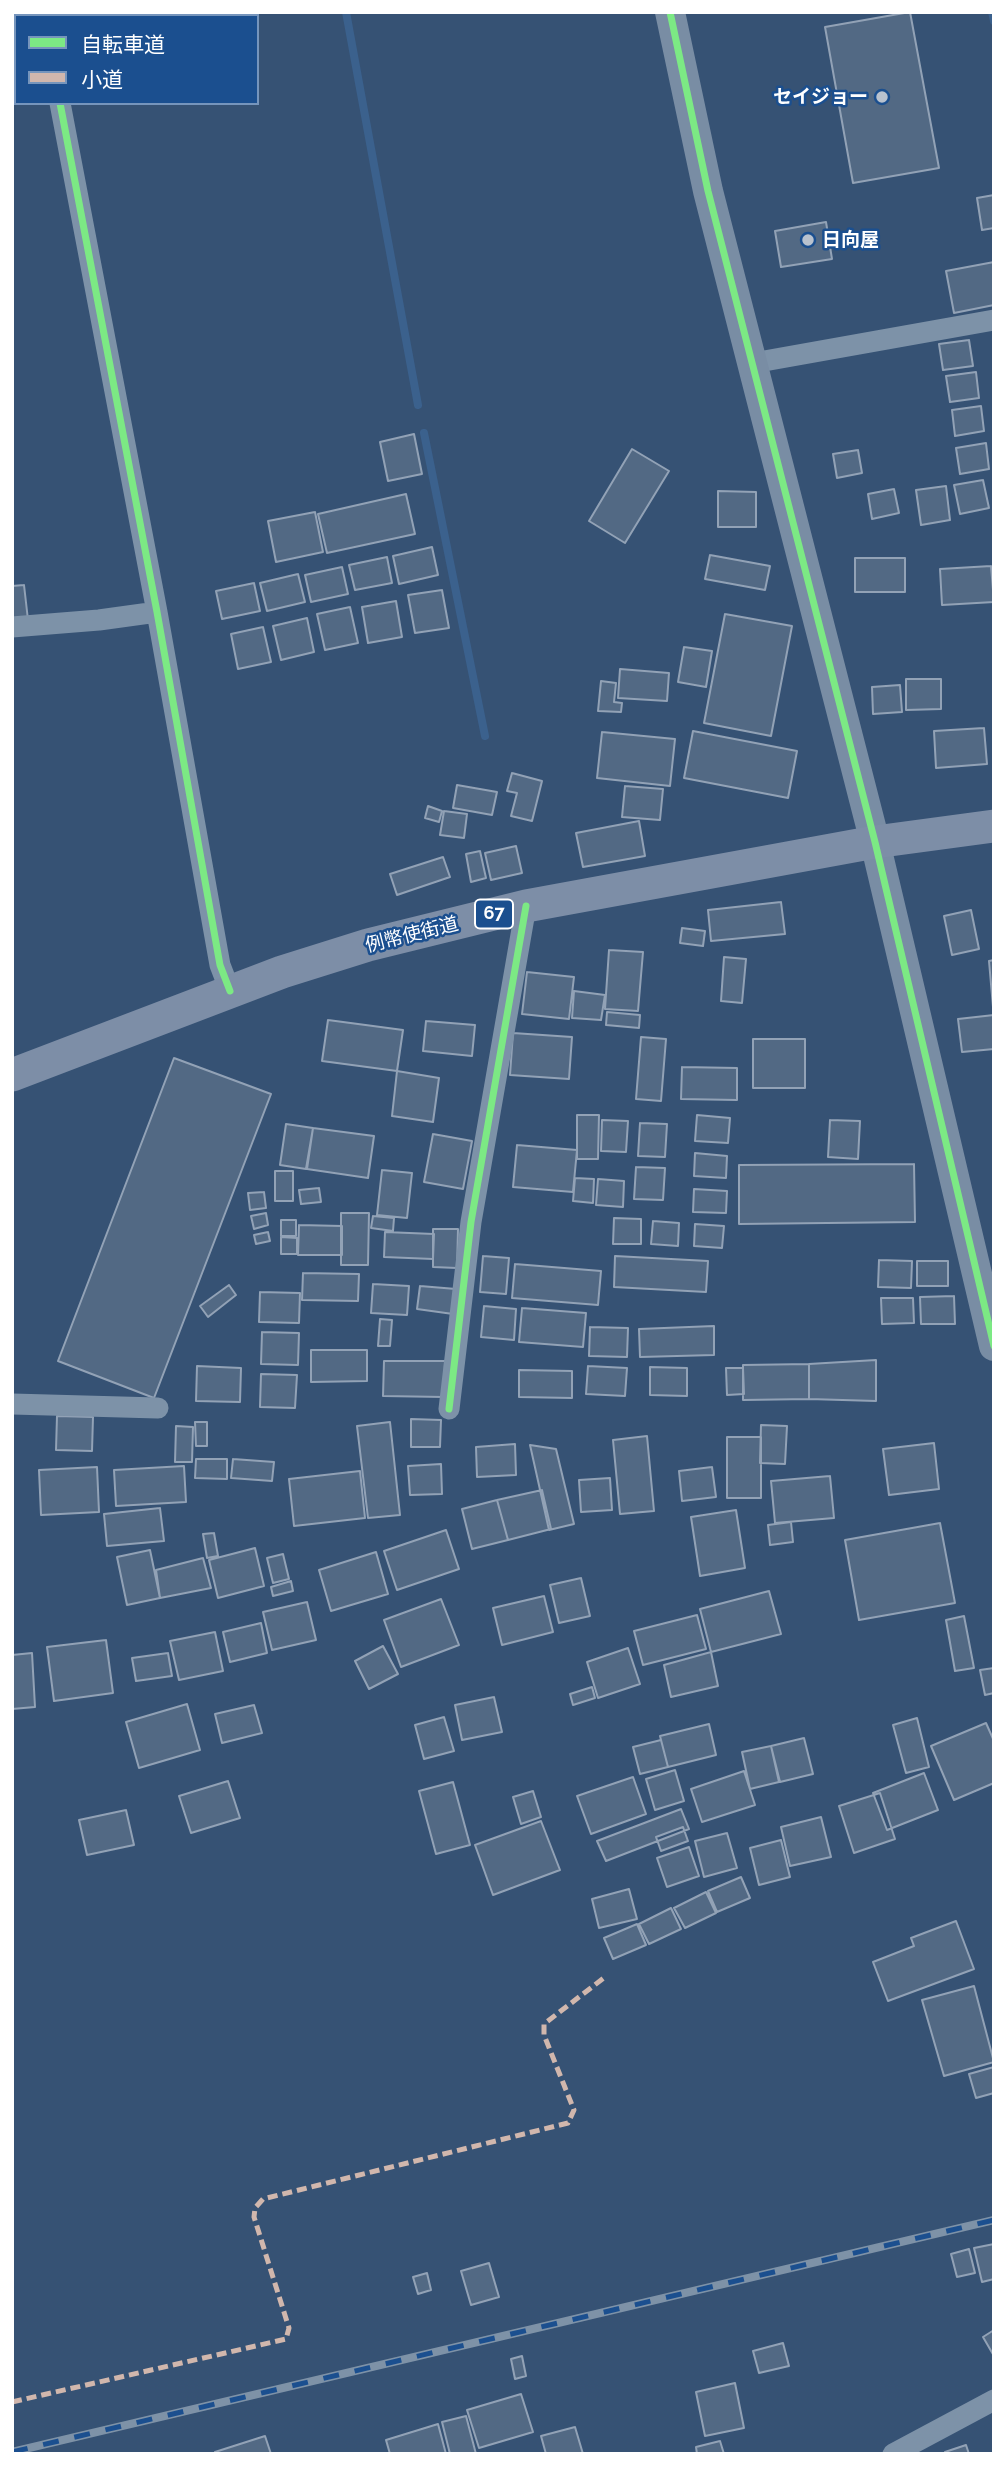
<!DOCTYPE html>
<meta charset="utf-8">
<style>
body{margin:0}
#map{position:relative;width:1006px;height:2466px;overflow:hidden;background:#365274;font-family:Raleway,"Noto Sans JP",sans-serif}
canvas{display:block}
.frame{position:absolute;inset:0;border:14px solid #fff;pointer-events:none}
.legend{position:absolute;left:14px;top:14px;width:245px;height:91px;box-sizing:border-box;background:#1b4f8f;border:2px solid #7695bc;margin:0;padding:9px 12px;list-style:none;font-size:21px;color:#fff}
.legend li{display:flex;align-items:center;gap:14px;height:35px}
.legend b{width:35px;border:2px solid #7695bc}
</style>
<div id="map">
<canvas width="1006" height="2466"></canvas>
<div class="frame"></div>
<ul class="legend">
<li><b style="height:9px;background:#7ce984"></b>自転車道</li>
<li><b style="height:9px;background:#d1b7ad"></b>小道</li>
</ul>
</div>
<script>
const ctx = document.querySelector('canvas').getContext('2d');
ctx.lineJoin = 'round';
function toPath(rows) {
  const path = new Path2D();
  for (const r of rows) {
    path.moveTo(r[0], r[1]);
    for (let i = 2; i < r.length; i += 2) path.lineTo(r[i], r[i + 1]);
  }
  return path;
}
function trace(path, color, width, dash) {
  ctx.strokeStyle = color;
  ctx.lineWidth = width;
  ctx.lineCap = dash ? 'butt' : 'round';
  ctx.setLineDash(dash || []);
  ctx.stroke(path);
}
function fill(path, color) {
  ctx.fillStyle = color;
  ctx.fill(path, 'evenodd');
}
function drawText(font, color, halo, rows, align = 'center') {
  ctx.font = font + ' Raleway,"Noto Sans JP",sans-serif';
  ctx.lineWidth = 5;
  ctx.setLineDash([]);
  ctx.textBaseline = 'middle';
  ctx.strokeStyle = halo;
  ctx.fillStyle = color;
  for (const [text, x, y, turn = 0] of rows) {
    ctx.save();
    ctx.translate(x, y);
    ctx.rotate((+turn || 0) * Math.PI / 180);
    ctx.textAlign = isNaN(turn) ? turn : align;
    if (halo) ctx.strokeText(text, 0, 0);
    ctx.fillText(text, 0, 0);
    ctx.restore();
  }
}
trace(toPath([
 [346,12,418,405],
 [992,12,994,21],
 [424,433,485,736]
]), '#3b618d', 8);
const building = toPath([
 [910,12,939,168,853,183,825,27,910,12],
 [994,195,994,228,982,230,977,198,994,195],
 [826,222,832,259,781,267,775,231,826,222],
 [994,262,994,305,954,313,946,271,994,262],
 [969,340,973,366,943,370,939,344,969,340],
 [976,372,979,398,950,402,946,376,976,372],
 [981,406,984,431,955,436,952,410,981,406],
 [414,434,422,474,388,481,380,442,414,434],
 [986,443,989,469,960,474,956,448,986,443],
 [632,449,669,471,625,543,589,521,632,449],
 [858,450,862,473,837,478,833,454,858,450],
 [983,480,989,508,960,514,954,485,983,480],
 [946,486,950,520,921,525,916,490,946,486],
 [894,489,899,513,872,519,868,494,894,489],
 [718,491,756,492,756,527,718,527,718,491],
 [406,494,415,534,327,553,318,514,406,494],
 [315,512,323,552,276,562,268,521,315,512],
 [432,547,438,575,399,584,393,556,432,547],
 [710,555,770,566,765,590,705,579,710,555],
 [387,557,392,583,355,590,349,565,387,557],
 [855,558,905,558,905,592,855,592,855,558],
 [991,566,994,602,942,605,940,569,991,566],
 [342,567,348,594,311,602,305,575,342,567],
 [298,574,305,602,267,611,260,583,298,574],
 [254,583,260,611,222,619,216,591,254,583],
 [24,585,28,620,12,622,12,586,24,585],
 [442,590,449,628,415,633,408,595,442,590],
 [396,601,402,637,368,643,362,607,396,601],
 [350,607,358,643,325,650,317,614,350,607],
 [725,614,792,626,771,736,704,723,725,614],
 [307,618,314,652,281,660,273,626,307,618],
 [263,627,271,662,238,669,231,634,263,627],
 [684,647,712,651,706,687,678,682,684,647],
 [620,669,669,673,667,701,618,698,620,669],
 [906,679,941,679,941,709,906,710,906,679],
 [601,681,616,683,614,702,622,703,621,712,598,711,601,681],
 [900,685,902,712,873,714,872,687,900,685],
 [984,728,987,764,936,768,934,731,984,728],
 [693,731,797,751,788,798,684,778,693,731],
 [602,732,675,739,670,786,597,778,602,732],
 [512,773,542,781,532,821,511,816,517,793,507,791,512,773],
 [457,785,497,792,492,815,453,808,457,785],
 [625,786,663,789,660,820,622,817,625,786],
 [428,806,442,811,439,822,425,818,428,806],
 [444,811,467,814,464,838,440,835,444,811],
 [639,821,645,856,583,867,576,833,639,821],
 [516,846,522,873,491,880,485,853,516,846],
 [480,851,486,878,471,882,466,854,480,851],
 [443,857,450,877,397,895,390,874,443,857],
 [781,902,785,934,711,941,708,910,781,902],
 [971,910,979,949,952,955,944,916,971,910],
 [682,928,705,931,703,946,680,943,682,928],
 [609,950,643,952,638,1011,605,1009,609,950],
 [724,957,746,959,742,1003,721,1001,724,957],
 [994,960,994,1007,993,1007,989,961,994,960],
 [527,972,574,977,569,1019,522,1014,527,972],
 [574,991,605,995,601,1020,572,1018,574,991],
 [607,1012,640,1015,639,1028,606,1025,607,1012],
 [994,1015,994,1049,962,1052,958,1019,994,1015],
 [328,1020,403,1030,397,1071,322,1061,328,1020],
 [426,1021,475,1025,472,1056,423,1051,426,1021],
 [513,1033,572,1037,569,1079,510,1075,513,1033],
 [641,1037,666,1039,661,1101,636,1099,641,1037],
 [753,1039,805,1039,805,1088,753,1088,753,1039],
 [174,1058,271,1094,154,1398,58,1361,174,1058],
 [682,1067,737,1068,737,1100,681,1099,682,1067],
 [397,1071,439,1078,433,1122,392,1116,397,1071],
 [577,1115,599,1115,598,1159,577,1159,577,1115],
 [697,1115,730,1118,728,1143,695,1141,697,1115],
 [602,1120,628,1121,626,1152,601,1151,602,1120],
 [830,1120,860,1121,858,1159,828,1157,830,1120],
 [640,1123,667,1124,665,1157,638,1156,640,1123],
 [286,1124,313,1128,306,1169,280,1165,286,1124],
 [313,1128,374,1136,368,1178,307,1169,313,1128],
 [433,1134,472,1141,463,1189,424,1182,433,1134],
 [517,1145,577,1150,573,1192,513,1187,517,1145],
 [695,1153,727,1156,726,1178,694,1176,695,1153],
 [914,1164,915,1222,739,1224,739,1165,914,1164],
 [636,1167,665,1168,663,1200,634,1199,636,1167],
 [382,1170,412,1173,407,1218,377,1215,382,1170],
 [275,1171,293,1171,293,1201,275,1201,275,1171],
 [575,1178,594,1179,593,1203,573,1201,575,1178],
 [598,1179,624,1181,623,1207,596,1205,598,1179],
 [319,1188,321,1202,301,1204,299,1190,319,1188],
 [694,1189,727,1191,726,1213,693,1212,694,1189],
 [264,1192,266,1208,250,1210,248,1193,264,1192],
 [266,1213,268,1225,254,1229,251,1216,266,1213],
 [341,1213,369,1213,368,1265,341,1265,341,1213],
 [373,1216,394,1218,393,1231,371,1228,373,1216],
 [614,1218,641,1219,641,1244,613,1244,614,1218],
 [281,1220,296,1220,296,1236,281,1236,281,1220],
 [653,1221,679,1223,678,1246,651,1244,653,1221],
 [695,1224,724,1226,722,1248,694,1246,695,1224],
 [299,1225,342,1226,342,1255,298,1255,299,1225],
 [433,1229,458,1229,457,1268,433,1267,433,1229],
 [268,1232,270,1241,256,1244,254,1235,268,1232],
 [385,1232,434,1234,433,1259,384,1257,385,1232],
 [281,1237,297,1238,297,1254,281,1254,281,1237],
 [483,1256,509,1258,506,1294,480,1292,483,1256],
 [615,1256,708,1261,706,1292,614,1287,615,1256],
 [879,1260,912,1261,911,1288,878,1287,879,1260],
 [917,1261,948,1261,948,1286,917,1286,917,1261],
 [515,1264,601,1271,598,1305,512,1298,515,1264],
 [303,1273,359,1274,358,1301,302,1300,303,1273],
 [373,1284,409,1286,407,1315,371,1313,373,1284],
 [229,1285,236,1295,208,1317,200,1306,229,1285],
 [420,1286,456,1289,453,1314,417,1309,420,1286],
 [260,1292,300,1293,299,1323,259,1322,260,1292],
 [954,1296,955,1324,921,1324,920,1297,954,1296],
 [881,1298,913,1298,914,1323,882,1324,881,1298],
 [484,1306,516,1309,514,1340,481,1337,484,1306],
 [522,1308,586,1313,583,1347,519,1342,522,1308],
 [380,1319,392,1320,390,1346,378,1346,380,1319],
 [714,1326,714,1355,640,1357,639,1329,714,1326],
 [590,1327,628,1328,627,1357,589,1356,590,1327],
 [262,1332,299,1333,298,1365,261,1364,262,1332],
 [311,1350,367,1350,367,1381,311,1382,311,1350],
 [876,1360,876,1401,809,1399,809,1364,876,1360],
 [384,1361,445,1361,444,1397,383,1396,384,1361],
 [809,1364,809,1399,743,1400,743,1365,809,1364],
 [197,1366,241,1368,240,1402,196,1401,197,1366],
 [588,1366,627,1368,625,1396,586,1394,588,1366],
 [650,1367,687,1368,687,1396,650,1395,650,1367],
 [726,1368,743,1368,744,1394,727,1395,726,1368],
 [519,1370,572,1371,572,1398,519,1397,519,1370],
 [261,1374,297,1375,295,1408,260,1407,261,1374],
 [57,1416,93,1417,92,1451,56,1450,57,1416],
 [411,1419,441,1420,440,1447,411,1447,411,1419],
 [195,1422,207,1422,207,1446,196,1446,195,1422],
 [390,1422,400,1515,368,1518,357,1426,390,1422],
 [761,1425,787,1426,785,1464,760,1463,761,1425],
 [176,1426,193,1427,192,1462,175,1462,176,1426],
 [647,1436,654,1511,620,1514,613,1440,647,1436],
 [727,1437,761,1437,761,1498,727,1498,727,1437],
 [934,1443,939,1489,889,1495,883,1449,934,1443],
 [515,1444,516,1475,477,1477,476,1447,515,1444],
 [530,1445,556,1449,574,1524,549,1530,530,1445],
 [196,1459,227,1459,227,1479,195,1478,196,1459],
 [233,1459,274,1462,272,1481,231,1478,233,1459],
 [441,1464,442,1494,410,1495,408,1466,441,1464],
 [184,1466,186,1502,116,1506,114,1470,184,1466],
 [97,1467,99,1512,41,1515,39,1470,97,1467],
 [712,1467,716,1497,682,1501,679,1471,712,1467],
 [360,1471,365,1518,294,1526,289,1479,360,1471],
 [830,1476,834,1518,775,1523,771,1481,830,1476],
 [610,1478,612,1510,581,1512,579,1480,610,1478],
 [542,1490,551,1529,508,1540,497,1500,542,1490],
 [497,1500,508,1540,472,1549,462,1509,497,1500],
 [160,1508,164,1541,107,1546,104,1514,160,1508],
 [736,1510,745,1568,700,1576,691,1517,736,1510],
 [791,1522,793,1542,770,1545,768,1525,791,1522],
 [940,1523,955,1603,859,1620,845,1540,940,1523],
 [446,1530,459,1569,397,1590,384,1551,446,1530],
 [214,1533,218,1556,207,1558,203,1534,214,1533],
 [255,1548,264,1586,218,1598,209,1560,255,1548],
 [150,1550,160,1598,127,1605,117,1557,150,1550],
 [376,1552,388,1594,331,1611,319,1570,376,1552],
 [283,1554,289,1579,273,1583,267,1558,283,1554],
 [203,1558,211,1588,160,1598,156,1570,203,1558],
 [581,1578,590,1616,559,1623,550,1585,581,1578],
 [291,1581,293,1591,273,1596,271,1587,291,1581],
 [769,1591,781,1634,711,1652,700,1609,769,1591],
 [544,1596,553,1632,502,1645,493,1608,544,1596],
 [441,1599,459,1645,401,1667,384,1620,441,1599],
 [307,1602,316,1640,272,1650,263,1612,307,1602],
 [697,1615,706,1649,643,1665,634,1631,697,1615],
 [964,1616,974,1668,955,1671,946,1620,964,1616],
 [261,1623,267,1653,230,1662,223,1632,261,1623],
 [215,1632,223,1671,179,1680,170,1641,215,1632],
 [106,1640,113,1693,54,1701,47,1647,106,1640],
 [383,1646,398,1674,369,1689,355,1661,383,1646],
 [628,1648,640,1684,598,1698,587,1662,628,1648],
 [711,1652,718,1686,671,1697,664,1665,711,1652],
 [32,1653,35,1707,12,1709,12,1655,32,1653],
 [168,1653,172,1676,136,1681,132,1658,168,1653],
 [994,1668,994,1693,985,1695,980,1670,994,1668],
 [592,1687,595,1698,573,1705,570,1694,592,1687],
 [494,1697,502,1732,462,1740,455,1705,494,1697],
 [187,1704,200,1750,139,1768,126,1722,187,1704],
 [254,1705,262,1733,222,1743,215,1714,254,1705],
 [444,1717,454,1751,424,1759,415,1725,444,1717],
 [917,1718,929,1767,906,1773,893,1725,917,1718],
 [986,1723,994,1741,994,1783,954,1800,931,1746,986,1723],
 [709,1724,716,1755,668,1767,660,1736,709,1724],
 [804,1738,813,1774,780,1782,771,1746,804,1738],
 [661,1740,668,1767,640,1774,633,1747,661,1740],
 [771,1746,779,1782,750,1789,742,1752,771,1746],
 [675,1770,684,1801,655,1810,646,1779,675,1770],
 [744,1771,755,1805,702,1822,691,1789,744,1771],
 [924,1773,938,1810,887,1830,873,1793,924,1773],
 [633,1777,646,1814,591,1834,577,1796,633,1777],
 [228,1781,240,1818,191,1833,179,1796,228,1781],
 [453,1782,470,1845,436,1854,419,1791,453,1782],
 [533,1791,541,1817,521,1824,513,1797,533,1791],
 [880,1793,895,1839,854,1853,839,1806,880,1793],
 [681,1809,689,1829,606,1861,597,1841,681,1809],
 [126,1810,134,1845,87,1855,79,1820,126,1810],
 [821,1817,831,1857,790,1866,781,1827,821,1817],
 [541,1821,560,1870,493,1895,475,1845,541,1821],
 [683,1827,688,1841,661,1851,656,1837,683,1827],
 [727,1833,737,1868,704,1877,695,1841,727,1833],
 [781,1840,790,1877,759,1885,750,1848,781,1840],
 [689,1847,699,1876,667,1887,657,1858,689,1847],
 [741,1877,750,1898,717,1912,708,1891,741,1877],
 [629,1889,637,1919,599,1928,592,1899,629,1889],
 [706,1892,716,1913,685,1928,674,1908,706,1892],
 [671,1908,681,1929,649,1944,639,1924,671,1908],
 [956,1921,974,1969,888,2001,873,1962,914,1946,911,1938,956,1921],
 [637,1924,646,1945,613,1959,604,1938,637,1924],
 [974,1986,994,2062,944,2076,922,2000,974,1986],
 [994,2067,994,2093,976,2098,969,2074,994,2067],
 [994,2244,994,2279,982,2282,974,2248,994,2244],
 [969,2249,975,2273,957,2277,951,2254,969,2249],
 [489,2263,499,2297,471,2305,461,2271,489,2263],
 [427,2273,431,2290,418,2294,413,2277,427,2273],
 [994,2330,994,2356,983,2337,994,2330],
 [783,2343,789,2366,759,2373,753,2351,783,2343],
 [522,2356,526,2376,515,2379,511,2359,522,2356],
 [735,2383,744,2428,705,2436,696,2392,735,2383],
 [521,2394,533,2432,479,2448,467,2410,521,2394],
 [466,2416,476,2454,450,2454,442,2422,466,2416],
 [438,2424,446,2454,390,2454,386,2440,438,2424],
 [575,2427,583,2454,546,2454,541,2436,575,2427],
 [265,2436,271,2454,216,2454,215,2452,265,2436],
 [720,2441,724,2454,697,2454,696,2447,720,2441],
 [966,2445,969,2454,945,2454,945,2452,966,2445]
]);
fill(building, '#526984');
trace(building, '#92a2b6', 2);
trace(toPath([
 [42,12,43,16],
 [60,103,157,612,220,965,230,991],
 [753,363,994,320],
 [12,627,99,620,157,612],
 [12,1404,158,1408],
 [449,1409,471,1222,526,906],
 [893,2454,994,2400]
]), '#7d92a8', 21);
trace(toPath([
 [670,12,708,191,875,842,994,1346]
]), '#798da4', 30);
trace(toPath([
 [12,1075,282,972,368,945,526,906,875,842,994,826]
]), '#7d8ea7', 33);
const rail = toPath([
 [12,2452,994,2220]
]);
trace(rail, '#7e92a7', 8);
trace(rail, '#1b4f8f', 5, [16]);
trace(toPath([
 [12,2402,286,2339,289,2328,254,2217,255,2208,263,2199,568,2123,574,2110,544,2035,544,2024,605,1977]
]), '#d1b7ad', 5, [10, 5]);
trace(toPath([
 [670,12,708,191,875,842,994,1346],
 [60,103,157,612,220,965,230,991],
 [449,1409,471,1222,526,906]
]), '#7ce984', 7);
for (const [x, y, r, color] of [
 [882,97,7,"#b9c2ce"],
 [808,240,7,"#b9c2ce"]
]) {
  const dot = new Path2D();
  dot.arc(x, y, r, 0, 2 * Math.PI);
  ctx.fillStyle = color;
  ctx.fill(dot);
  trace(dot, '#1b4f8f', 2.5);
}
for (const [x, y, w] of [
 [494,914,38]
]) {
  const box = new Path2D();
  box.roundRect(x - w / 2, y - 14.5, w, 29, 5);
  ctx.fillStyle = '#1b4f8f';
  ctx.fill(box);
  trace(box, '#fff', 2);
}
drawText('bold 18px', '#fff', null, [
 ["67",494,914]
]);
drawText('bold 19px', '#fff', '#1b4f8f', [
 ["セイジョー",868,97],
 ["日向屋",822,240,"left"]
], 'right');
drawText('19px', '#fff', '#1b4f8f', [
 ["例幣使街道",412,935,-14]
]);
</script>
